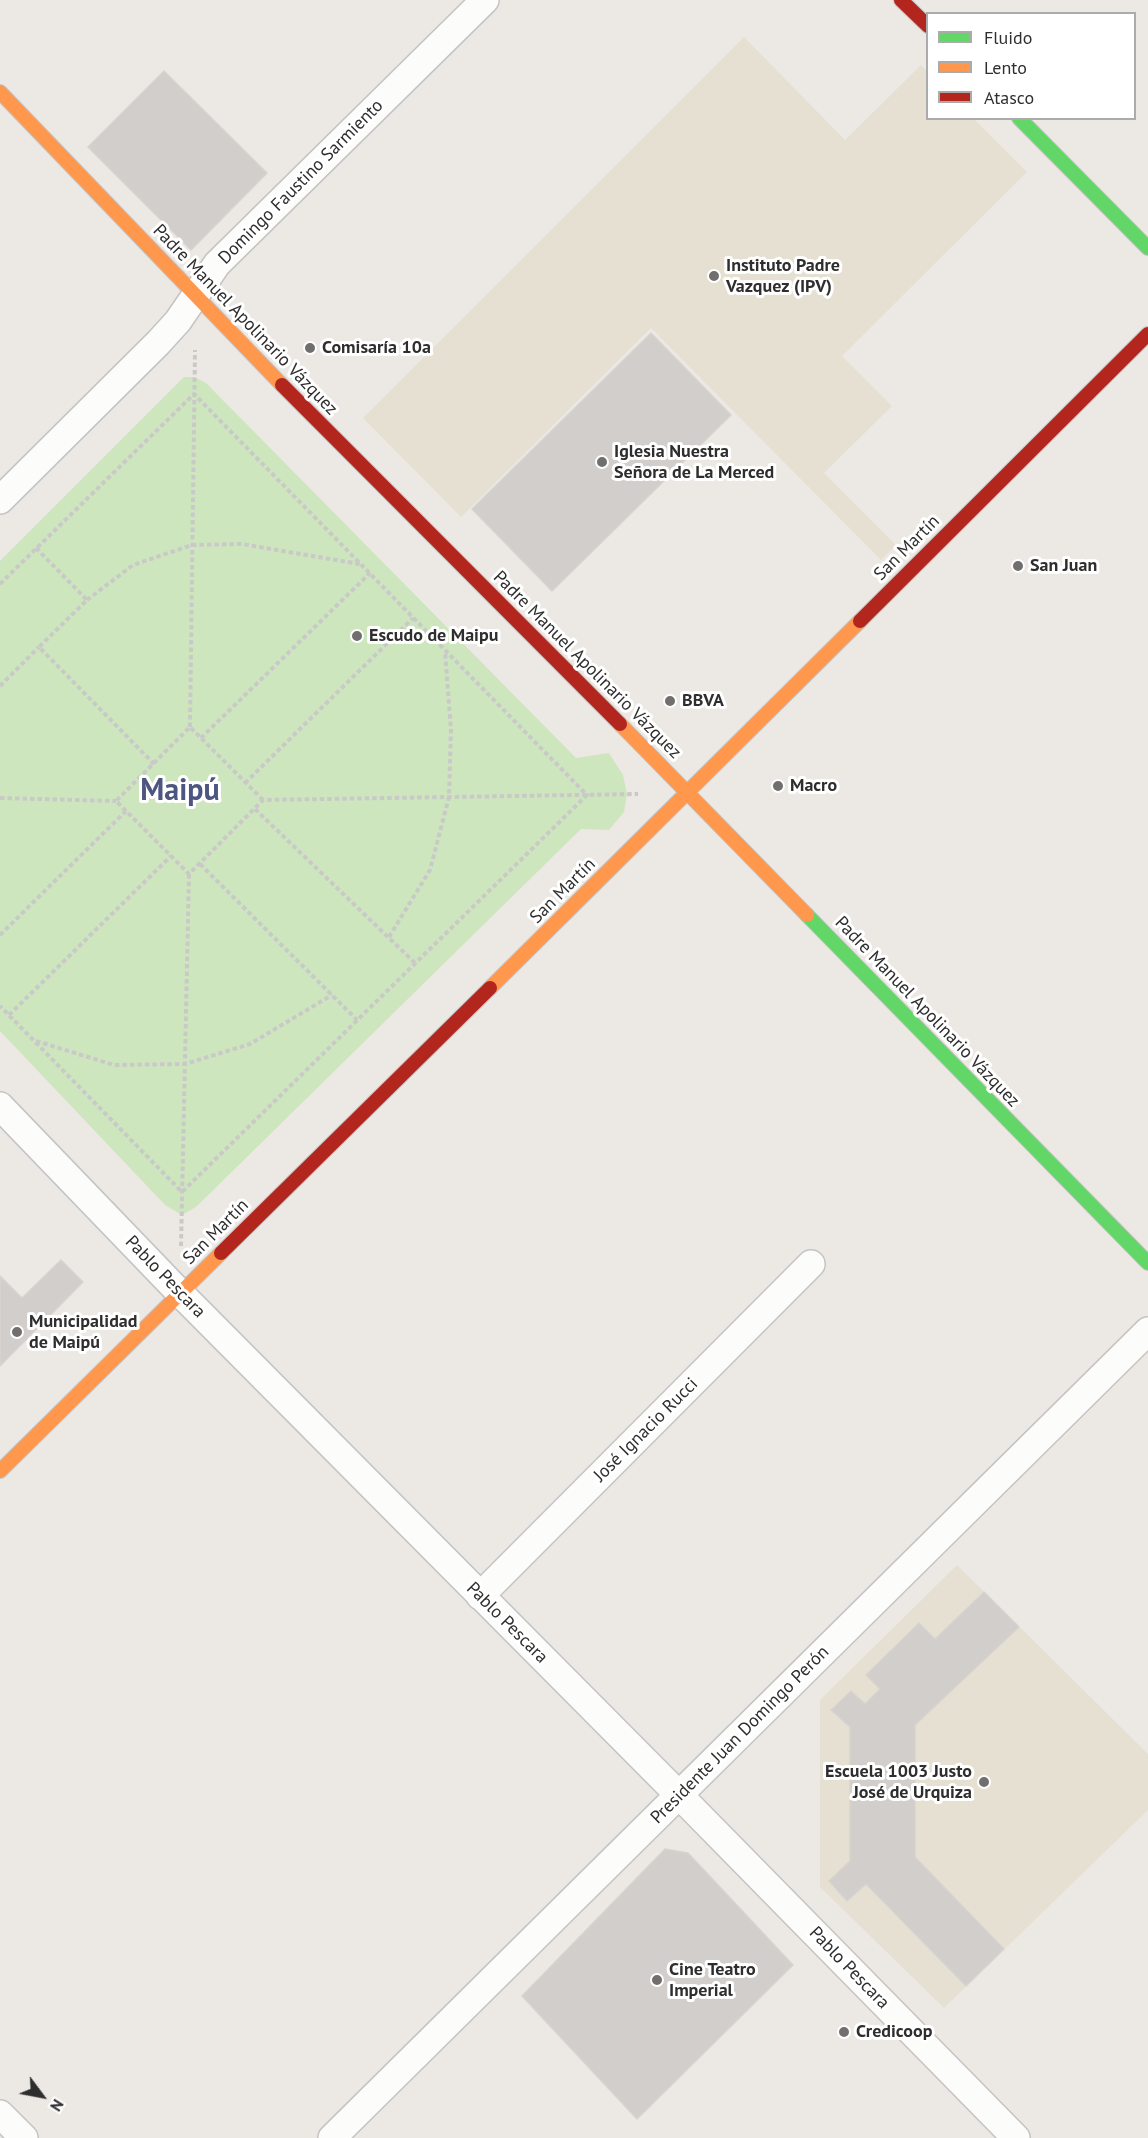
<!DOCTYPE html>
<meta charset="utf-8">
<style>
body{margin:0}
#map{position:relative;width:1148px;height:2138px;overflow:hidden;background:#ece8e4;font-family:"PT Sans",sans-serif}
canvas{display:block}
.legend{position:absolute;left:926px;top:12px;width:210px;height:108px;box-sizing:border-box;background:#fff;border:2px solid #ababab;margin:0;padding:8px 10px;list-style:none;font-size:18px;color:#2e2e2e}
.legend li{display:flex;align-items:center;gap:12px;height:30px}
.legend b{width:30px;border:2px solid #ababab}
.north{position:absolute;left:12px;top:2066px;width:60px;height:60px;-webkit-text-stroke:4px #fff;paint-order:stroke;rotate:122deg;font-size:16px;font-weight:700;line-height:24px;text-align:center;color:#2e2e2e}
.north::after{content:'';display:block;margin:auto;width:21px;height:27px;background:#2e2e2e;clip-path:polygon(50% 0,100% 100%,50% 72%,0 100%)}
</style>
<div id="map">
<canvas width="1148" height="2138"></canvas>
<ul class="legend">
<li><b style="height:8px;background:#63d668"></b>Fluido</li>
<li><b style="height:8px;background:#ff974d"></b>Lento</li>
<li><b style="height:8px;background:#b3261e"></b>Atasco</li>
</ul>
<div class="north">N</div>
</div>
<script>
const ctx = document.querySelector('canvas').getContext('2d');
ctx.lineJoin = 'round';
function fill(path, color) {
  ctx.fillStyle = color;
  ctx.fill(path, 'evenodd');
}
function toPath(rows) {
  const path = new Path2D();
  for (const r of rows) {
    path.moveTo(r[0], r[1]);
    for (let i = 2; i < r.length; i += 2) path.lineTo(r[i], r[i + 1]);
  }
  return path;
}
function trace(path, color, width, dash) {
  ctx.strokeStyle = color;
  ctx.lineWidth = width;
  ctx.lineCap = dash ? 'butt' : 'round';
  ctx.setLineDash(dash || []);
  ctx.stroke(path);
}
function drawText(font, color, halo, rows, align = 'center') {
  ctx.font = font + ' "PT Sans",sans-serif';
  ctx.lineWidth = 6;
  ctx.setLineDash([]);
  ctx.textBaseline = 'middle';
  ctx.strokeStyle = halo;
  ctx.fillStyle = color;
  for (const [text, x, y, turn = 0] of rows) {
    ctx.save();
    ctx.translate(x, y);
    ctx.rotate((+turn || 0) * Math.PI / 180);
    ctx.textAlign = isNaN(turn) ? turn : align;
    if (halo) ctx.strokeText(text, 0, 0);
    ctx.fillText(text, 0, 0);
    ctx.restore();
  }
}
fill(toPath([
 [744,37,845,140,921,65,927,71,928,118,974,119,1027,172,842,356,892,406,824,473,896,545,881,560,651,328,461,517,363,418],
 [957,1565,1148,1754,1148,1810,944,2008,820,1887,820,1700]
]), '#e6e0d3');
fill(toPath([
 [184,377,194,377,206,383,576,758,609,753,623,775,627,794,624,812,609,830,581,829,196,1207,182,1215,165,1205,0,1031,0,561]
]), '#cee6be');
const building = toPath([
 [164,71,267,173,191,250,88,147,164,71],
 [651,333,731,415,552,591,472,509,651,333],
 [61,1260,83,1282,0,1366,0,1276,22,1298,61,1260],
 [984,1592,1019,1627,915,1725,915,1857,1004,1949,966,1986,866,1884,847,1901,829,1881,850,1861,850,1727,831,1710,851,1691,865,1704,880,1689,866,1675,919,1623,935,1639,984,1592],
 [665,1849,688,1853,793,1965,637,2119,522,1996,665,1849]
]);
fill(building, '#d1cecb');
trace(building, '#d7d4d0', 1.5);
const street = toPath([
 [0,500,158,343,178,321,217,264,485,0],
 [0,1106,180,1293,679,1795,1016,2138],
 [480,1596,811,1264],
 [0,2114,24,2138],
 [332,2138,1148,1331]
]);
const fast = toPath([
 [1019,118,1148,248],
 [807,915,1148,1263]
]);
const slow = toPath([
 [0,92,282,385],
 [620,724,807,915],
 [490,988,860,621],
 [0,1471,221,1253]
]);
const jam = toPath([
 [901,0,928,26],
 [282,385,620,724],
 [860,621,1148,334],
 [221,1253,490,988]
]);
trace(street, '#c5c4c5', 30);
trace(fast, '#c5c4c5', 16);
trace(slow, '#c5c4c5', 16);
trace(jam, '#c5c4c5', 16);
trace(toPath([
 [36,548,87,600,39,647,154,764],
 [0,584,194,394,587,795,182,1192,0,1006],
 [87,600,133,565,192,545,242,544,360,564],
 [0,686,39,647],
 [190,727,195,350],
 [201,738,370,573],
 [245,783,413,618],
 [0,798,116,801],
 [263,800,190,727,116,801,189,874,263,800,638,794],
 [255,809,415,963],
 [200,864,357,1020],
 [0,935,126,811],
 [389,937,430,870,449,797,451,730,445,651],
 [9,1015,171,856],
 [36,1041,114,1065,185,1064,250,1044,332,995],
 [181,1246,189,874]
]), '#c9c9c8', 4, [4.5, 3]);
trace(street, '#fcfcfb', 27);
trace(fast, '#63d668', 14);
trace(slow, '#ff974d', 14);
trace(jam, '#b3261e', 14);
for (const [x, y, r, color] of [
 [714,276,6,"#706f6e"],
 [310,348,6,"#706f6e"],
 [602,462,6,"#706f6e"],
 [1018,566,6,"#706f6e"],
 [357,636,6,"#706f6e"],
 [670,701,6,"#706f6e"],
 [778,786,6,"#706f6e"],
 [17,1332,6,"#706f6e"],
 [984,1782,6,"#706f6e"],
 [657,1980,6,"#706f6e"],
 [844,2032,6,"#706f6e"]
]) {
  const dot = new Path2D();
  dot.arc(x, y, r, 0, 2 * Math.PI);
  ctx.fillStyle = color;
  ctx.fill(dot);
  trace(dot, '#fff', 2);
}
drawText('18px', '#2e2e2e', '#fff', [
 ["Domingo Faustino Sarmiento",301,182,-45],
 ["Padre Manuel Apolinario Vázquez",245,320,46],
 ["San Martín",907,548,-45],
 ["Padre Manuel Apolinario Vázquez",587,665,45],
 ["San Martín",563,891,-45],
 ["Padre Manuel Apolinario Vázquez",927,1012,46],
 ["San Martín",216,1232,-45],
 ["Pablo Pescara",165,1277,46],
 ["José Ignacio Rucci",646,1430,-45],
 ["Pablo Pescara",507,1623,45],
 ["Presidente Juan Domingo Perón",740,1735,-45],
 ["Pablo Pescara",849,1968,46]
]);
drawText('bold 18px', '#2e2e2e', '#fff', [
 ["Instituto Padre",726,266],
 ["Vazquez (IPV)",726,287],
 ["Comisaría 10a",322,348],
 ["Iglesia Nuestra",614,452],
 ["Señora de La Merced",614,473],
 ["San Juan",1030,566],
 ["Escudo de Maipu",369,636],
 ["BBVA",682,701],
 ["Macro",790,786],
 ["Municipalidad",29,1322],
 ["de Maipú",29,1343],
 ["Escuela 1003 Justo",972,1772,"right"],
 ["José de Urquiza",972,1793,"right"],
 ["Cine Teatro",669,1970],
 ["Imperial",669,1991],
 ["Credicoop",856,2032]
], 'left');
drawText('bold 30px', '#4d5680', '#fff', [
 ["Maipú",180,791]
]);
</script>
